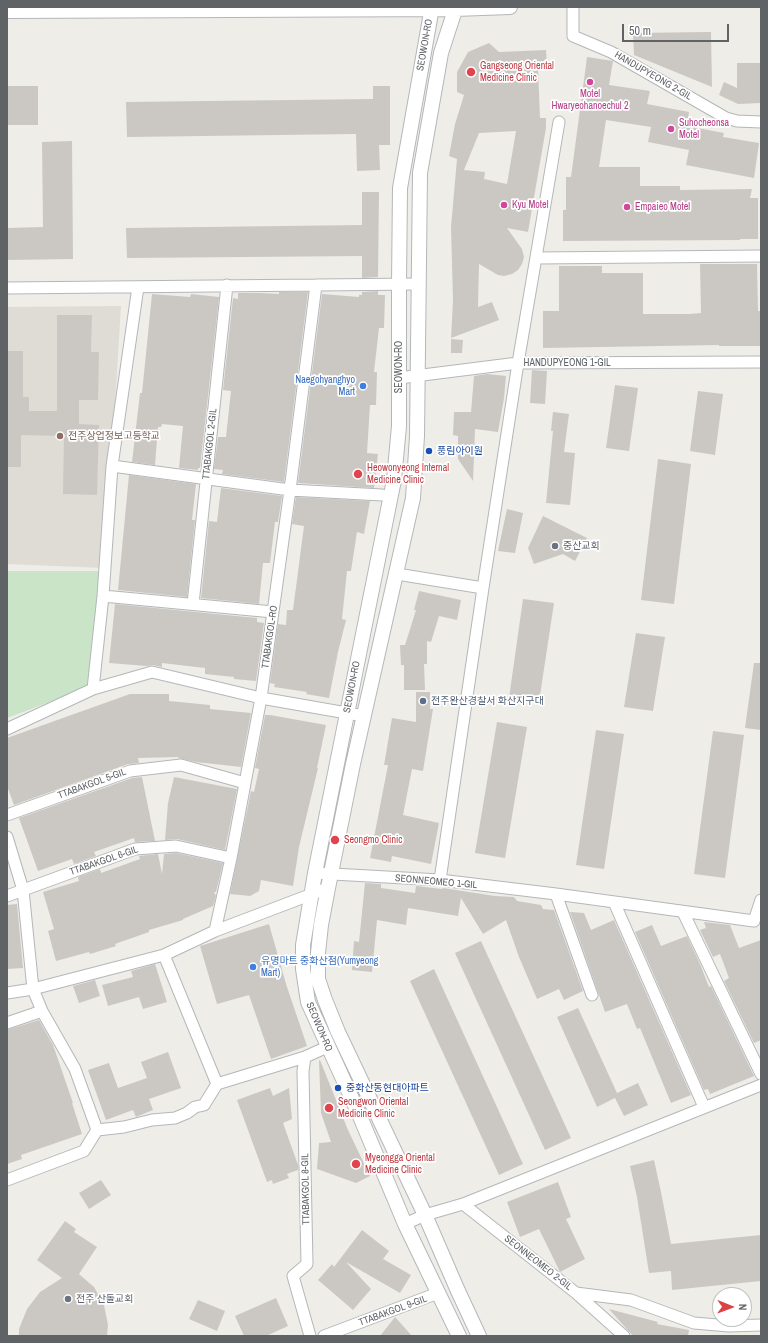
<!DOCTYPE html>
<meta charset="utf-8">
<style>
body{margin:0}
#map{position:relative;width:768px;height:1343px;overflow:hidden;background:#efede7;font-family:"Archivo Narrow",sans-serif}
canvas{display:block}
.frame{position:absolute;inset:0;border:8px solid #5f6366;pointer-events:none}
.north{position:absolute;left:712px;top:1287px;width:40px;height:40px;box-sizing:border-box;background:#fff;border:1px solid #bfc1c2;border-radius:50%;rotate:91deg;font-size:11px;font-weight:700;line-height:16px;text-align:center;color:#5f6366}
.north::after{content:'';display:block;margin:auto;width:14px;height:18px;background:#da4244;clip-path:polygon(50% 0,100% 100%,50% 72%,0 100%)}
.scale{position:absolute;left:622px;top:24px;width:107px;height:18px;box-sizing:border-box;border:2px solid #5f6366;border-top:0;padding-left:5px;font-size:12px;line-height:14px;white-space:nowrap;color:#5f6366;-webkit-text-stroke:3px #fff;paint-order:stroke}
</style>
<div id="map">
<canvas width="768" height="1343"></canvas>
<div class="frame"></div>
<div class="north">N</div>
<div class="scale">50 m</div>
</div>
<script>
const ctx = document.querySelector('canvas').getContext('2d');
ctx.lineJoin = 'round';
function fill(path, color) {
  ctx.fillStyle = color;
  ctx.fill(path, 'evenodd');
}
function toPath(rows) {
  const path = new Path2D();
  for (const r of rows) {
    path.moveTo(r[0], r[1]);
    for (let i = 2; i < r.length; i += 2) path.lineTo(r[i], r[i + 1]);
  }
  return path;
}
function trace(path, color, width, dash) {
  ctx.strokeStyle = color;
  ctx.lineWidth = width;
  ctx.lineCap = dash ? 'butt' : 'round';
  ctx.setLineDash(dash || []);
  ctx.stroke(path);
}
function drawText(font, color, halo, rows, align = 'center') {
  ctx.font = font + ' "Archivo Narrow","Noto Sans KR",sans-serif';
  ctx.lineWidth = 3.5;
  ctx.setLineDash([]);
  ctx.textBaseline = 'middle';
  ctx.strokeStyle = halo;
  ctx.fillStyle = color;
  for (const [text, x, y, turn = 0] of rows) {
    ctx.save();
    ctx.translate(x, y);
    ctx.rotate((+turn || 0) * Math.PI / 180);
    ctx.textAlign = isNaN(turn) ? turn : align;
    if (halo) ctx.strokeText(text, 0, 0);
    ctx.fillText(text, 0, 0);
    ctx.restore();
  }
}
fill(toPath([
 [121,306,105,568,7,564,7,307]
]), '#dfdcd6');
fill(toPath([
 [7,571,101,571,87,688,7,718]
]), '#c9e4c6');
fill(toPath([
 [711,32,712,87,634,55,633,33],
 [489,43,499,52,546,50,547,67,538,68,540,118,546,118,546,128,528,232,507,228,522,249,524,257,522,264,518,270,512,274,504,276,498,275,479,264,478,307,492,302,499,320,451,338,453,300,451,227,457,159,449,156,455,124,464,95,457,92,457,72,468,52],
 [516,131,507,184,484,179,485,172,464,170,479,133],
 [587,57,613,61,609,85,650,91,647,104,689,112,687,126,724,133,723,137,759,143,754,178,686,165,689,150,648,142,651,127,606,120,599,167,640,167,640,186,680,186,680,190,752,189,750,198,758,198,758,239,740,239,740,240,563,241,563,210,566,210,566,177,571,177],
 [737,63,761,63,761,103,738,104,719,95,724,82,737,88],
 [7,86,38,86,38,125,7,125],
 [373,86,390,86,390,145,379,145,380,170,357,171,356,134,127,137,126,102,373,99],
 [72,141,73,259,7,260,7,228,43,227,42,142],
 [362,192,379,192,378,277,362,278,362,256,127,258,126,228,362,225],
 [700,264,757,264,758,311,761,311,761,346,719,346,719,345,543,348,543,311,559,311,559,266,602,266,602,273,643,273,643,314,689,314,701,313],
 [378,291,378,295,385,295,384,328,379,328,374,372,377,372,376,405,370,405,367,453,378,454,374,488,298,483,322,294,359,297,359,295,362,295,362,292],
 [279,292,308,292,284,482,222,474,223,470,214,469,218,437,226,437,231,391,223,390,233,298,238,299,238,293,260,293,279,294],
 [152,294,190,297,191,294,219,297,200,468,198,468,198,470,179,468,183,426,162,424,161,427,158,427,155,465,132,462,140,393,142,393],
 [57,315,92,315,91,352,99,352,98,400,79,400,79,424,99,425,97,495,63,494,64,436,21,435,21,467,7,467,7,351,23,351,23,397,29,397,29,411,57,411],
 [451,339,463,340,462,353,451,353],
 [532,370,547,371,545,404,530,403],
 [487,374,506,376,504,398,498,432,475,429,473,481,458,459,458,436,453,435,454,412,471,412,474,376],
 [615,385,638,388,629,451,606,448],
 [698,391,723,394,715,455,690,451],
 [553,412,569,414,564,452,575,453,570,505,546,503,553,431,551,431],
 [658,459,691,464,674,604,641,600],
 [129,475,196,484,192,520,195,520,187,597,118,590],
 [221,488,282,496,278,522,275,522,270,563,263,563,259,604,201,598,209,521,217,522],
 [296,497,370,501,364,534,357,532,351,571,347,571,342,619,346,620,338,652,329,698,306,694,307,692,274,687,275,684,270,683,278,624,286,625,287,610,293,610,304,526,292,524],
 [507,509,523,513,515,553,498,551],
 [543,516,587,538,575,561,563,554,534,564,528,548],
 [419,591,461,600,457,620,439,616,431,642,427,641,427,664,424,664,425,690,404,690,404,665,401,665,400,645,405,645,416,610,414,610],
 [523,599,554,603,539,702,509,698],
 [115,604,257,618,257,622,264,623,256,681,234,679,234,677,205,674,205,668,162,663,162,667,153,665,147,666,109,663],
 [636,633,665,637,653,711,624,707],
 [754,663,761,663,761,730,745,728],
 [416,692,430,692,430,709,433,709,423,771,412,769,403,815,439,823,431,864,392,856,391,862,370,858,388,765,384,765,392,718,416,722],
 [130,694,169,694,169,701,210,705,210,709,251,713,241,767,196,762,178,758,179,757,138,758,139,763,128,764,14,805,7,786,7,738],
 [265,715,270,715,326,725,317,768,318,768,299,847,293,886,261,880,259,891,250,896,230,894,251,791,254,792,259,769,255,768],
 [497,722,527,727,505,858,475,853],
 [596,730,624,734,604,869,576,865],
 [713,731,744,735,725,878,694,874],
 [142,777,155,841,135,842,134,838,94,852,96,856,74,864,72,859,38,871,19,818,132,778],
 [174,777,237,789,225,850,177,839,165,840,168,803],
 [176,853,223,863,216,892,214,892,216,896,213,906,183,919,183,920,149,930,149,932,115,944,116,946,90,954,89,952,56,961,48,931,54,929,43,892,79,881,78,877,100,869,101,873,140,859,139,856,158,854,162,874,164,854],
 [365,883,381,884,381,888,415,893,416,886,442,889,443,888,495,896,514,897,517,901,541,905,543,909,554,910,583,991,564,1000,559,989,537,999,519,957,506,920,483,934,461,898,458,916,408,908,406,925,377,920,372,972,352,970,354,941,359,942],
 [17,904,23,968,7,969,7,905],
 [570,912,584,913,591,930,614,920,691,1095,671,1103,640,1028,637,1029,627,1004,605,1012],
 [704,922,730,925,739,948,761,940,761,1040,754,1043,724,981,729,978,720,954,713,957,700,930,706,928],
 [269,924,286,984,307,1046,271,1059,249,995,217,1004,200,946],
 [652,925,661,946,687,936,700,964,709,987,711,986,754,1076,710,1094,708,1089,704,1090,635,932],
 [481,941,571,1138,545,1150,455,953],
 [155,964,167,1002,143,1009,139,997,108,1006,102,985,133,977,131,971],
 [434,969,523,1164,499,1175,410,981],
 [95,980,100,996,79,1003,73,986],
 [578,1008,617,1093,638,1083,648,1105,624,1116,615,1098,597,1107,557,1017],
 [39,1020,53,1045,73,1103,72,1103,82,1134,21,1155,22,1159,7,1164,7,1030],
 [168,1052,181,1088,149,1099,153,1110,136,1117,133,1110,106,1120,88,1070,109,1063,118,1088,147,1078,141,1062],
 [320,1060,348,1130,370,1176,356,1183,317,1169,319,1143,331,1142,321,1113,319,1061],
 [270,1088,273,1096,289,1088,292,1119,283,1123,298,1165,298,1170,287,1174,289,1178,273,1184,272,1180,267,1182,237,1100],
 [654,1160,661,1192,671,1244,761,1235,761,1281,672,1290,671,1271,649,1273,637,1197,630,1166],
 [101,1180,111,1195,89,1209,79,1193],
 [558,1182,571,1217,566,1219,585,1259,560,1272,539,1229,520,1237,507,1202],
 [65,1221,76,1229,74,1232,97,1247,79,1274,94,1287,104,1305,108,1325,107,1336,19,1336,19,1329,27,1309,40,1292,62,1278,37,1260],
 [362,1230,389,1251,383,1259,411,1275,400,1293,346,1262,371,1289,353,1310,318,1280,332,1264,334,1267],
 [276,1298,288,1326,266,1336,244,1336,235,1316],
 [198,1300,225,1311,217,1331,189,1319],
 [609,1309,658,1322,657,1324,689,1330,688,1336,633,1336],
 [395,1317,412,1336,380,1336]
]), '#cbc8c4');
const minor = toPath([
 [573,7,573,36,611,52,726,118,737,121,761,122],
 [536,258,761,256],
 [7,288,419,284],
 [399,378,518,363,761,362],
 [112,466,290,490,382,495],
 [397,574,483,588],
 [103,596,273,612],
 [193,604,227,285],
 [93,689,103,596,112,466,138,287],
 [7,729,93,689,152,672,261,698,364,716],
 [7,815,130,771,181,765,245,783],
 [7,837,23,890,33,989,42,1011,75,1069,97,1130],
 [315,873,440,880,556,894,754,921,761,900],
 [440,880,483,588,518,363,559,122],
 [556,894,592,995],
 [7,896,135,849,176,846,231,858],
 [614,902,704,1107],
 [683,912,761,1074],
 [215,931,231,858,261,698,290,490,316,285],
 [164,955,217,1084,305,1057],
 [7,993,33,989,164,955,215,931,328,888],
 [7,1023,42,1011],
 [7,1180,84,1151,97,1130,124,1127,152,1120,175,1118,187,1113,195,1107,204,1105,217,1084],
 [463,1204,576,1293,624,1336],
 [405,1224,425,1215,463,1204,761,1085],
 [576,1293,631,1300,694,1323,729,1326,761,1325],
 [310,1336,293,1276,307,1264,303,1071,305,1057,327,1047],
 [324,1336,438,1293]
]);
const tertiary = toPath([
 [432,7,400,188,399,284,399,426,394,480,315,873,303,945,303,969,308,1002,359,1114,405,1224,459,1336],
 [456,7,441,53,420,173,417,436,413,498,353,764,328,888,321,925,318,953,318,979,325,1000,338,1032,425,1215,458,1291,479,1336],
 [7,11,455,9,510,7]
]);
trace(minor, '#b4b7ba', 13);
trace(tertiary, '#b4b7ba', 16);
trace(minor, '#fff', 11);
trace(tertiary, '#fff', 14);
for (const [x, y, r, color] of [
 [471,72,5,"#e0444e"],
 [590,82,4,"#d1479c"],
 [671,129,4,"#d1479c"],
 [504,205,4,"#d1479c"],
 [627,207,4,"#d1479c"],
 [363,386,4,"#3f7fe0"],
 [60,436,4,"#8d6e63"],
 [429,451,4,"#1a4fb4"],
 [358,474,5,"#e0444e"],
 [555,546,4,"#6b7280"],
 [423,701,4,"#5c6f8a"],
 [335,840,5,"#e0444e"],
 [253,967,4,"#3f7fe0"],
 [338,1088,4,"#1a4fb4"],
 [329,1108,5,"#e0444e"],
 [356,1164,5,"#e0444e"],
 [68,1299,4,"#6b7280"]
]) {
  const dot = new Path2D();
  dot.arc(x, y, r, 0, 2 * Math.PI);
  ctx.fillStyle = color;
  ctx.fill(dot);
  trace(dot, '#fff', 1.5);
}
drawText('10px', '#5f6366', '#fff', [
 ["SEOWON-RO",425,45,-80],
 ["HANDUPYEONG 2-GIL",653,76,30],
 ["HANDUPYEONG 1-GIL",567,363],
 ["SEOWON-RO",399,367,-90],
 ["TTABAKGOL 2-GIL",210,444,-84],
 ["TTABAKGOL-RO",270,637,-82],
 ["SEOWON-RO",352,687,-79],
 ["TTABAKGOL 5-GIL",92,784,-20],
 ["TTABAKGOL 6-GIL",104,861,-19],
 ["SEONNEOMEO 1-GIL",436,882,5],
 ["SEOWON-RO",319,1027,67],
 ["TTABAKGOL 8-GIL",306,1189,-91],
 ["SEONNEOMEO 2-GIL",538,1263,38],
 ["TTABAKGOL 9-GIL",393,1311,-20]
]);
drawText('10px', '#be3a42', '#fff', [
 ["Gangseong Oriental",480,66],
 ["Medicine Clinic",480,78],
 ["Heowonyeong Internal",367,468],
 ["Medicine Clinic",367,480],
 ["Seongmo Clinic",344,840],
 ["Seongwon Oriental",338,1102],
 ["Medicine Clinic",338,1114],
 ["Myeongga Oriental",365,1158],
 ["Medicine Clinic",365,1170]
], 'left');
drawText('10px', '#b23c85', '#fff', [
 ["Motel",590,94,"center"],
 ["Hwaryeohanoechul 2",590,106,"center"],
 ["Suhocheonsa",679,123],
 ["Motel",679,135],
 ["Kyu Motel",512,205],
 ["Empaieo Motel",635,207]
], 'left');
drawText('10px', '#366cbe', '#fff', [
 ["Naegohyanghyo",355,380],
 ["Mart",355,392],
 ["유명마트 중화산점(Yumyeong",261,961,"left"],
 ["Mart)",261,973,"left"]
], 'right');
drawText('10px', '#785e54', '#fff', [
 ["전주상업정보고등학교",68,436]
], 'left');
drawText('10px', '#164399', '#fff', [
 ["풍림아이원",437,451],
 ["중화산동현대아파트",346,1088]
], 'left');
drawText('10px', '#5b616d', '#fff', [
 ["중산교회",563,546],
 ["전주 산돌교회",76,1299]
], 'left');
drawText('10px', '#4e5e75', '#fff', [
 ["전주완산경찰서 화산지구대",431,701]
], 'left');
</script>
